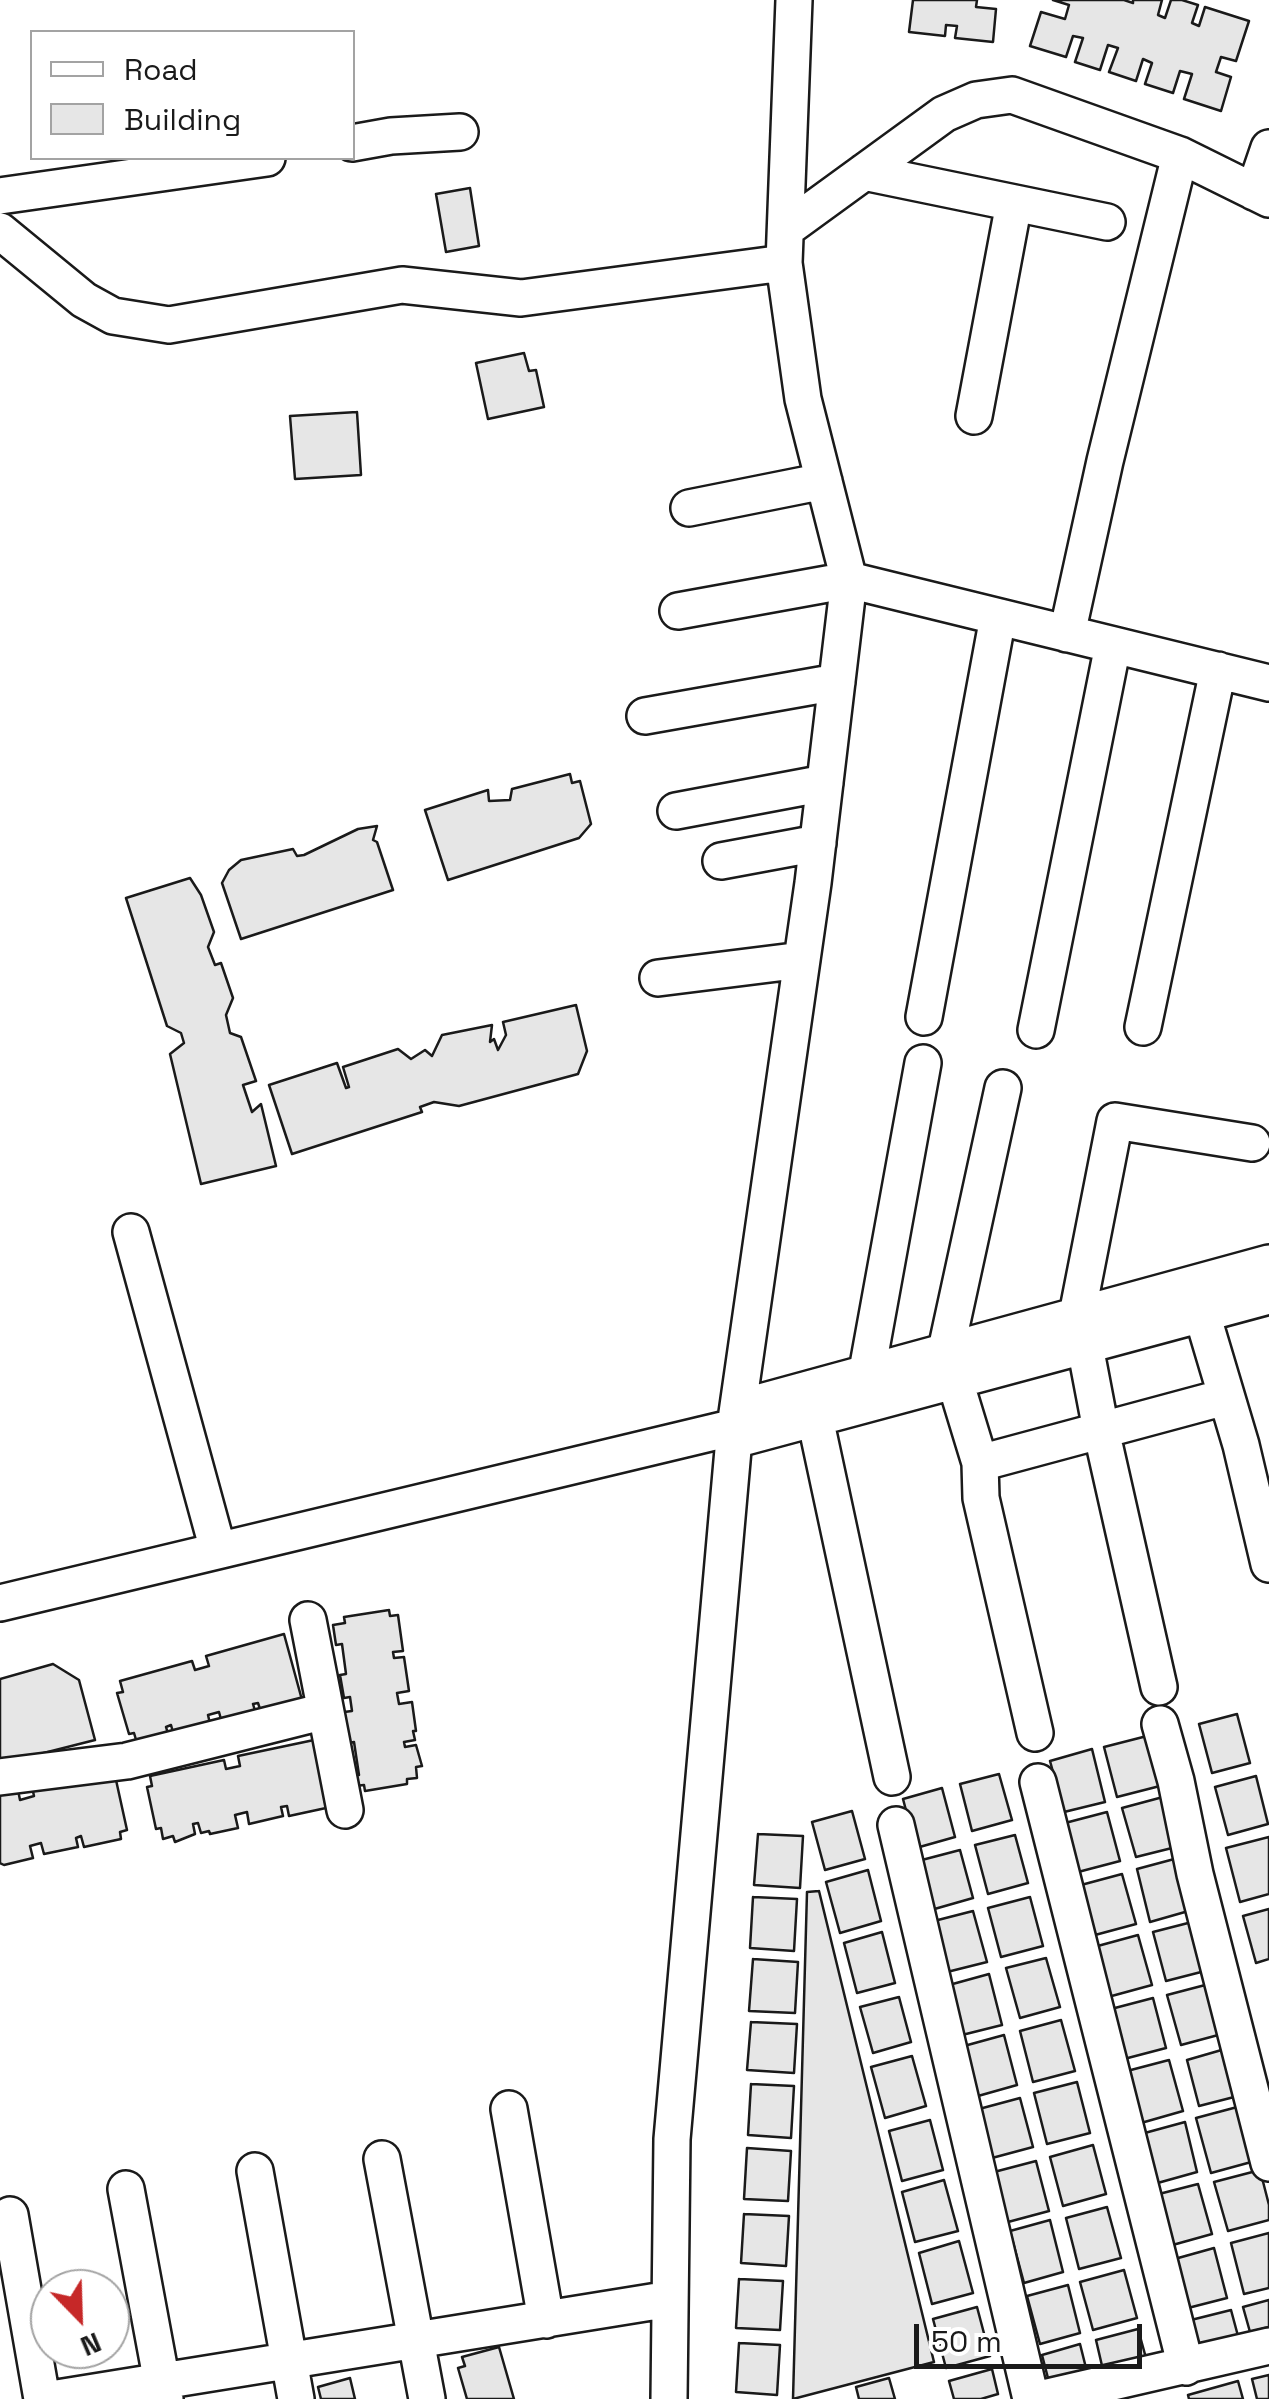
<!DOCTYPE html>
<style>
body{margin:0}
#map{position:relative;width:1269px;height:2399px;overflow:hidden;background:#fff;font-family:"Space Grotesk",sans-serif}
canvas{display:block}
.legend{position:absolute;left:30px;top:30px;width:325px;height:130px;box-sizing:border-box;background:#fff;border:2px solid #a3a3a3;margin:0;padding:12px 18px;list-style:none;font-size:30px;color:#1a1a1a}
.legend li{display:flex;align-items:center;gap:20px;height:50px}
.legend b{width:50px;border:2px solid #a3a3a3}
.north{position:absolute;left:30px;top:2269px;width:100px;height:100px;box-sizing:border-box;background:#fff;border:2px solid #a3a3a3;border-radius:50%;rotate:157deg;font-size:28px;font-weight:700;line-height:40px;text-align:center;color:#1a1a1a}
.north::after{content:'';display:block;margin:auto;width:35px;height:45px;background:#c62828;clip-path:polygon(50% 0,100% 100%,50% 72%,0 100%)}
.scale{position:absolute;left:914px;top:2324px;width:228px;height:45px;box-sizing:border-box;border:5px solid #1a1a1a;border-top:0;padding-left:12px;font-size:30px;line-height:35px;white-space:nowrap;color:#1a1a1a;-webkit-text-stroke:8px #fff;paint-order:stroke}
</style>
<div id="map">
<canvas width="1269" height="2399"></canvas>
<ul class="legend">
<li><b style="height:12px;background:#fff"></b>Road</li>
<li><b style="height:28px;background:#e6e6e6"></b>Building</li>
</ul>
<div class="north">N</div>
<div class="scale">50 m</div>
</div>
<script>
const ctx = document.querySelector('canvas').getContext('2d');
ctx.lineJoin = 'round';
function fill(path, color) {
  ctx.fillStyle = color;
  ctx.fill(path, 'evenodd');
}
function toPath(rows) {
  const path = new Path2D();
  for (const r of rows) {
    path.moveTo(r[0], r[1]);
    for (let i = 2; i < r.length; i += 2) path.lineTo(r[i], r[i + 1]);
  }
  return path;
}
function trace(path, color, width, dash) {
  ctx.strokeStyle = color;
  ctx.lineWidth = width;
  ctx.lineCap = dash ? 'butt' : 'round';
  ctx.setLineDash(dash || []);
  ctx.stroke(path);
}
const building = toPath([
 [913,0,977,0,976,7,996,9,993,42,955,38,957,26,946,25,945,36,909,32,913,0],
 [1053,0,1124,0,1133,3,1133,0,1162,0,1158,15,1165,18,1171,0,1182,0,1198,5,1192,23,1199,26,1205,7,1249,21,1236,61,1221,57,1216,72,1231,77,1221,111,1184,99,1192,74,1180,71,1173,93,1145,84,1152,63,1143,59,1136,81,1109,72,1118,48,1108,45,1100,70,1075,62,1083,38,1073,36,1066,57,1030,46,1041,12,1065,19,1069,5,1053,0],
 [470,188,479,246,446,252,436,194,470,188],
 [524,353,529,371,536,370,544,407,488,419,476,363,524,353],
 [357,412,361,475,295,479,290,416,357,412],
 [570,774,572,783,580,781,591,824,579,838,448,880,425,810,488,790,489,801,510,800,512,789,570,774],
 [377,826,373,840,377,842,393,890,241,939,222,883,229,870,241,860,293,849,297,856,304,855,358,829,377,826],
 [190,878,201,895,214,932,208,947,215,965,221,963,233,998,226,1015,230,1033,241,1037,256,1081,243,1085,252,1112,261,1104,276,1166,201,1184,170,1054,184,1043,181,1033,167,1026,126,898,190,878],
 [576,1005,587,1051,578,1074,459,1106,434,1102,420,1107,422,1112,292,1154,269,1085,337,1063,346,1088,349,1087,343,1067,398,1049,411,1059,425,1050,432,1056,442,1035,492,1025,490,1042,494,1039,498,1050,506,1035,503,1022,576,1005],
 [389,1610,390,1616,398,1615,403,1651,393,1652,394,1658,404,1657,409,1691,397,1693,399,1704,412,1702,416,1731,413,1731,415,1740,404,1742,405,1747,416,1745,422,1766,416,1767,417,1778,407,1779,407,1784,365,1791,364,1785,355,1786,354,1775,359,1775,354,1742,349,1743,344,1712,352,1711,350,1697,344,1698,340,1675,346,1674,342,1644,336,1645,333,1625,345,1623,344,1617,389,1610],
 [284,1634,302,1700,261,1712,258,1703,253,1704,256,1714,222,1723,219,1712,208,1715,211,1728,174,1736,171,1725,166,1727,169,1737,137,1743,134,1733,129,1734,117,1693,123,1692,120,1681,192,1661,195,1670,209,1666,206,1656,284,1634],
 [53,1664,79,1680,95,1740,0,1764,0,1679,53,1664],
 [1237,1714,1250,1763,1212,1773,1199,1724,1237,1714],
 [1147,1736,1160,1786,1117,1797,1104,1747,1147,1736],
 [314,1740,333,1800,325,1802,326,1808,289,1816,287,1806,281,1807,283,1816,249,1824,247,1812,235,1815,238,1828,210,1834,209,1831,201,1833,198,1823,193,1824,195,1834,175,1842,173,1836,163,1839,161,1828,156,1829,147,1787,152,1786,150,1776,224,1760,226,1769,240,1766,238,1756,314,1740],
 [1092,1749,1105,1802,1064,1812,1050,1761,1092,1749],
 [109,1770,111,1781,116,1780,127,1830,120,1832,121,1839,84,1847,81,1836,76,1838,78,1847,44,1854,41,1843,30,1846,33,1858,4,1865,0,1863,0,1794,18,1790,20,1800,34,1796,32,1787,109,1770],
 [999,1774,1012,1820,972,1831,960,1784,999,1774],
 [1256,1776,1268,1824,1228,1835,1215,1787,1256,1776],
 [942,1788,955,1837,916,1848,903,1799,942,1788],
 [1163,1797,1176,1847,1136,1857,1122,1808,1163,1797],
 [852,1811,865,1859,825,1870,812,1822,852,1811],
 [1107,1812,1120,1861,1078,1872,1065,1823,1107,1812],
 [758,1834,803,1836,800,1888,754,1885,758,1834],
 [1015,1835,1028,1883,988,1894,975,1845,1015,1835],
 [1269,1837,1269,1894,1240,1902,1226,1848,1269,1837],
 [960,1850,973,1898,931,1910,918,1861,960,1850],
 [1178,1858,1192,1910,1150,1922,1137,1869,1178,1858],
 [868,1870,881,1921,840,1933,826,1882,868,1870],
 [1122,1874,1136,1924,1095,1935,1081,1885,1122,1874],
 [819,1891,934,2362,793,2399,807,1892,819,1891],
 [753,1897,797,1899,794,1951,750,1948,753,1897],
 [1030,1897,1043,1946,1001,1957,988,1908,1030,1897],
 [1269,1909,1269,1959,1256,1963,1243,1916,1269,1909],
 [973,1911,987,1962,947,1972,934,1921,973,1911],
 [1192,1922,1205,1971,1166,1981,1153,1932,1192,1922],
 [882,1932,895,1983,857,1993,844,1943,882,1932],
 [1138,1935,1152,1985,1108,1997,1094,1947,1138,1935],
 [1046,1958,1060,2007,1020,2018,1006,1968,1046,1958],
 [753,1959,798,1962,795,2013,749,2011,753,1959],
 [989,1974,1002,2025,962,2035,949,1985,989,1974],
 [1209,1984,1222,2034,1181,2045,1167,1995,1209,1984],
 [899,1997,911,2042,873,2053,860,2007,899,1997],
 [1153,1998,1166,2048,1124,2059,1111,2009,1153,1998],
 [1061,2020,1075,2071,1033,2082,1020,2031,1061,2020],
 [751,2022,797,2024,794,2073,747,2070,751,2022],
 [1004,2035,1017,2085,978,2096,964,2046,1004,2035],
 [1225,2049,1238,2096,1199,2106,1187,2060,1225,2049],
 [912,2056,926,2106,885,2118,871,2067,912,2056],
 [1169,2060,1183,2111,1141,2123,1127,2071,1169,2060],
 [1077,2082,1090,2133,1047,2144,1034,2093,1077,2082],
 [751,2084,794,2086,791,2138,748,2135,751,2084],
 [1020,2098,1033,2147,992,2158,979,2109,1020,2098],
 [1241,2106,1255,2161,1211,2173,1196,2118,1241,2106],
 [930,2120,943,2170,902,2181,889,2131,930,2120],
 [1185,2122,1197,2172,1154,2184,1141,2134,1185,2122],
 [1093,2145,1106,2194,1063,2206,1050,2157,1093,2145],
 [747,2148,791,2151,788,2201,744,2199,747,2148],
 [1036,2161,1049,2211,1008,2222,994,2172,1036,2161],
 [1260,2170,1269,2205,1269,2220,1228,2231,1214,2182,1260,2170],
 [944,2180,958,2231,915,2242,902,2192,944,2180],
 [1198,2184,1212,2234,1169,2246,1155,2195,1198,2184],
 [1107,2207,1121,2258,1079,2269,1066,2218,1107,2207],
 [744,2214,789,2216,786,2266,741,2263,744,2214],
 [1050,2220,1063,2272,1024,2283,1010,2231,1050,2220],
 [1269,2233,1269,2288,1244,2294,1231,2243,1269,2233],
 [959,2241,973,2293,932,2304,919,2253,959,2241],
 [1214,2248,1227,2298,1184,2309,1171,2260,1214,2248],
 [1124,2270,1137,2318,1093,2330,1080,2282,1124,2270],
 [739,2279,783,2281,780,2330,736,2328,739,2279],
 [1068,2285,1080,2333,1040,2344,1027,2296,1068,2285],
 [1269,2300,1269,2327,1250,2332,1243,2307,1269,2300],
 [977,2307,990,2356,946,2368,933,2319,977,2307],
 [1231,2310,1238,2336,1198,2347,1191,2320,1231,2310],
 [1138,2329,1146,2358,1103,2370,1096,2340,1138,2329],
 [739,2343,780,2345,777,2395,736,2392,739,2343],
 [1080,2344,1087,2372,1049,2382,1042,2355,1080,2344],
 [499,2347,514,2399,467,2399,458,2368,465,2366,462,2357,499,2347],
 [992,2369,998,2394,981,2399,954,2399,949,2381,992,2369],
 [1269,2375,1269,2399,1257,2399,1252,2379,1269,2375],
 [350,2378,355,2399,321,2399,318,2387,350,2378],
 [889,2378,895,2399,859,2399,856,2387,889,2378],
 [1238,2381,1243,2399,1189,2399,1188,2395,1238,2381]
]);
fill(building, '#e6e6e6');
trace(building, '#1a1a1a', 2.5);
const minor = toPath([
 [352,143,391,136,460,132],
 [864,172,1107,222],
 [1254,192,1269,148],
 [0,196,267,158],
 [786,229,944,114,976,100,1012,95,1180,155,1269,199],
 [0,231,84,300,113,316,169,325,402,285,521,298,784,263],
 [974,416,1014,203],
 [689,508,824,481],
 [678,611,849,580,1269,683],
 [1067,634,1105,461,1180,155],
 [645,716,837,682],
 [676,811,825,783],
 [721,861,818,843],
 [658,978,802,960],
 [924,1017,998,617],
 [1143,1027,1218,670],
 [1036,1030,1113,645],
 [131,1232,218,1550],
 [1202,1314,1241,1445,1269,1564],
 [1077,1315,1115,1121,1252,1143],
 [1085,1346,1101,1430,1159,1687],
 [946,1350,1003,1088],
 [867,1371,923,1063],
 [955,1381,980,1463,981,1498,1035,1733],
 [739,1408,1269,1263],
 [815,1418,892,1777],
 [734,1440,1269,1296],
 [980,1463,1225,1397],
 [0,1603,735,1427],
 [308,1620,345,1810],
 [1160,1724,1176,1781,1195,1874,1269,2163],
 [0,1777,127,1761,325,1711],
 [1038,1782,1186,2367],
 [896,1825,1031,2399],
 [509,2109,546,2320],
 [382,2159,427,2399],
 [255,2171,296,2399],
 [126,2189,165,2399],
 [10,2215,42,2399],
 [51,2399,670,2299],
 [669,2399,672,2139,735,1427,813,883,849,580,803,399,784,263,794,0],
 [1039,2399,1269,2346]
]);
trace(minor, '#1a1a1a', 40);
trace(minor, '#fff', 35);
</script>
